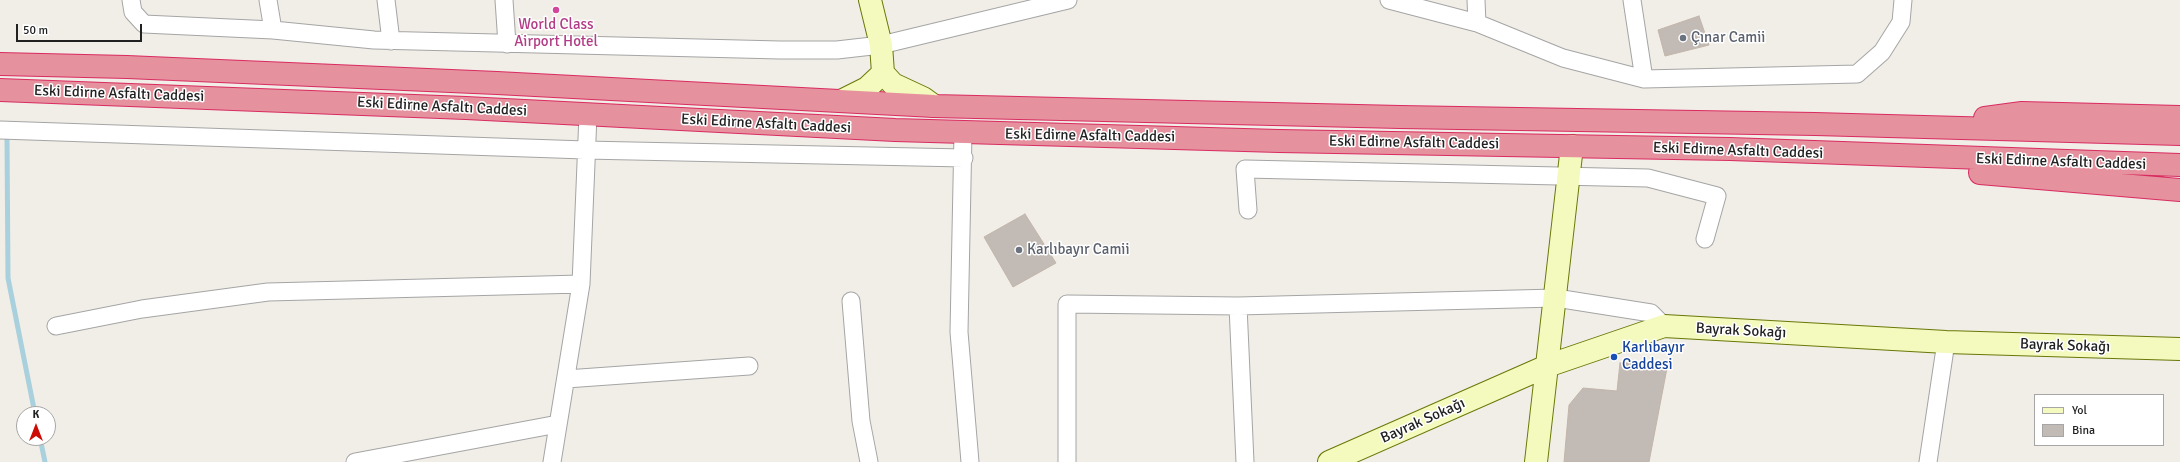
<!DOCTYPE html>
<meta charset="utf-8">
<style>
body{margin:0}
#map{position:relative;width:2180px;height:462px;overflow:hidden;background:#f1eee7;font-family:Signika,sans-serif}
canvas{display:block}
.legend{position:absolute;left:2034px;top:394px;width:130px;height:52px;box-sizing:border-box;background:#fff;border:1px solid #a6a6a6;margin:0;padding:5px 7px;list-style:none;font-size:12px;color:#212121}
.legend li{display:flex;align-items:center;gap:8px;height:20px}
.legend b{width:20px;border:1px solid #a6a6a6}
.north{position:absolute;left:16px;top:406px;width:40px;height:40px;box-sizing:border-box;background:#fff;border:1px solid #a6a6a6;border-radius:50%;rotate:0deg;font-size:11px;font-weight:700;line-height:16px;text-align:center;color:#212121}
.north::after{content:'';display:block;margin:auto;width:14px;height:18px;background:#ce0a04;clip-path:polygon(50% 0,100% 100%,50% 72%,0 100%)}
.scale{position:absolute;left:16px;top:24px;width:126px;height:18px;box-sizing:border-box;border:2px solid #212121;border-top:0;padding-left:5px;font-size:12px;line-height:14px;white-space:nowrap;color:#212121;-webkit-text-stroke:3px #fff;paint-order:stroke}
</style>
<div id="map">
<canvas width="2180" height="462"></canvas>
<ul class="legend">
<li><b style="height:5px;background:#f4f9bd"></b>Yol</li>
<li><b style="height:11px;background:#c2bab4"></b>Bina</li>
</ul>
<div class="north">K</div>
<div class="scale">50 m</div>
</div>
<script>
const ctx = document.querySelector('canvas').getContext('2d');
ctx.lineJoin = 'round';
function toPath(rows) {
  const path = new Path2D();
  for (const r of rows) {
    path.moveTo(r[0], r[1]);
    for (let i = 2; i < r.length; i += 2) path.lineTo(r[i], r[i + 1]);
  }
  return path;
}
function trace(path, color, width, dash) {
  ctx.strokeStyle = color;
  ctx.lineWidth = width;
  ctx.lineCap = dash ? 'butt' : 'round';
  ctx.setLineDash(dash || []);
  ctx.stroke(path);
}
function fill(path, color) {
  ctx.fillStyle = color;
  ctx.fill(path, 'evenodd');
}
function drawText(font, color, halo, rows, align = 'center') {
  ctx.font = font + ' Signika,sans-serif';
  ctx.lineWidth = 3;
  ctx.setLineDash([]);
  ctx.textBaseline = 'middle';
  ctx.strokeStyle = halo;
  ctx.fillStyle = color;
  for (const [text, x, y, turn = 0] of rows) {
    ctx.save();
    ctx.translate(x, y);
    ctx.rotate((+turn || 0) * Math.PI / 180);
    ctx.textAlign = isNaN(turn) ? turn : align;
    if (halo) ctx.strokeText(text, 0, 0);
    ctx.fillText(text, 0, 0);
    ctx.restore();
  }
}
trace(toPath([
 [7,139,8,278,35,414],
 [40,438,45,462]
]), '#a9d0dd', 5);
const building = toPath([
 [1699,16,1709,45,1665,56,1658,30,1699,16],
 [1025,214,1056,263,1013,287,984,237,1025,214],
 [1620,363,1668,363,1649,462,1564,462,1569,405,1583,388,1617,391,1620,363]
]);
fill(building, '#c2bab4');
trace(building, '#c2b5aa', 1);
const street = toPath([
 [131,0,133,12,144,24,273,30,374,40,780,50,837,50,881,45,1068,0],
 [268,0,273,30],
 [386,0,391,41],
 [504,0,507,44],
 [1389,0,1477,23,1563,58,1644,79,1857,74,1882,52,1901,22,1903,0],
 [1476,0,1477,23],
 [1632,0,1644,79],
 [0,130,585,150,964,158],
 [963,133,959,332,970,462],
 [1248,210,1245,169,1648,178,1717,196,1705,239],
 [851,301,861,421,869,462],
 [1238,306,1245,462],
 [56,326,142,309,268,292,581,284],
 [566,379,749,366],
 [355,462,558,424],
 [552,462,581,284,588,115],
 [1067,462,1067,304,1238,306,1556,298,1651,313,1664,326],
 [1928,462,1946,342]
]);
const secondary = toPath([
 [870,0,881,45,883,73,893,84,923,98,934,106],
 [841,101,867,88,883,73],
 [1329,462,1547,366,1664,326,1946,342,2180,349],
 [1536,462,1572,146]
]);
const highway = toPath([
 [0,64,127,67,497,83,934,106,1400,117,1815,124,2180,134],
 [0,90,466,108,895,130,1279,141,1730,149,2180,165],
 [1985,118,2022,113,2180,117],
 [1980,173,2180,190]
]);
trace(street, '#a5a5a5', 19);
trace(secondary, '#687807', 24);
trace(highway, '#d92b60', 24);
trace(street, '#fff', 17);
trace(secondary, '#f4f9bd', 22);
trace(highway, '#e6919e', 22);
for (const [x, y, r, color] of [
 [556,10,4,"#d1479c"],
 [1683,38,4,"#6b7280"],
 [1019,250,4,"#6b7280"],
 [1614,357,4,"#1a4fb4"]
]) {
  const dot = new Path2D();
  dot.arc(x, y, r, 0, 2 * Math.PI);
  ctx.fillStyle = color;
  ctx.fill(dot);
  trace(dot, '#fff', 1.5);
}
drawText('15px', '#b23c85', '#fff', [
 ["World Class",556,25],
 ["Airport Hotel",556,42]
]);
drawText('15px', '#5b616d', '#fff', [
 ["Çınar Camii",1691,38],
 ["Karlıbayır Camii",1027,250]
], 'left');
drawText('15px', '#212121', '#fff', [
 ["Eski Edirne Asfaltı Caddesi",119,94,2],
 ["Eski Edirne Asfaltı Caddesi",442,107,3],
 ["Eski Edirne Asfaltı Caddesi",766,124,3],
 ["Eski Edirne Asfaltı Caddesi",1090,136,1],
 ["Eski Edirne Asfaltı Caddesi",1414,143,1],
 ["Eski Edirne Asfaltı Caddesi",1738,151,2],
 ["Eski Edirne Asfaltı Caddesi",2061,162,2],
 ["Bayrak Sokağı",1741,331,3],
 ["Bayrak Sokağı",2065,346,2],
 ["Bayrak Sokağı",1423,421,-24]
]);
drawText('15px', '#164399', '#fff', [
 ["Karlıbayır",1622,348],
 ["Caddesi",1622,365]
], 'left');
</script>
